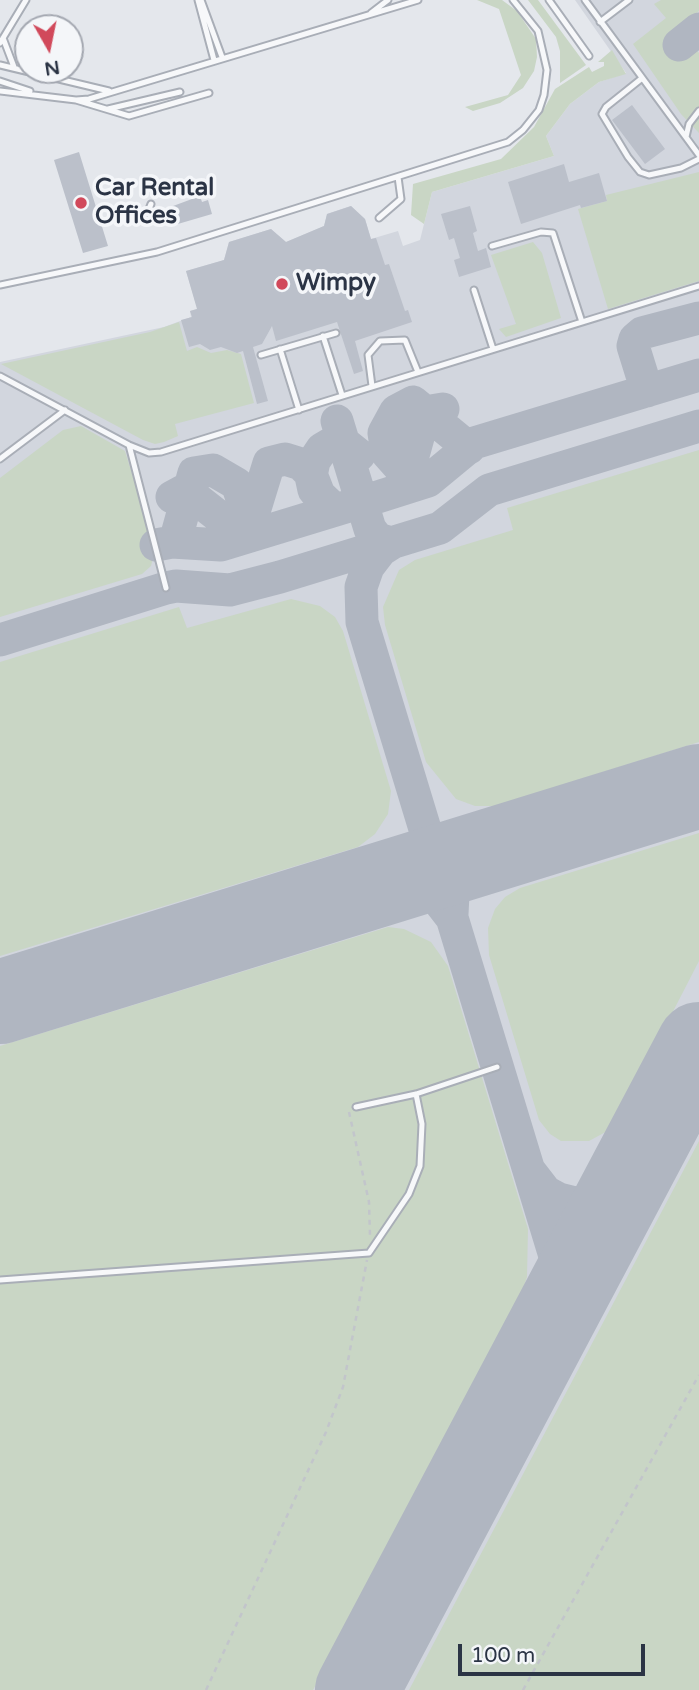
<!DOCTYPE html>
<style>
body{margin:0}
#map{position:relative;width:699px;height:1690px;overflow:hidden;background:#e4e7ec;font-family:"Varela Round",sans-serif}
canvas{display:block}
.north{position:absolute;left:14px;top:14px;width:70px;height:70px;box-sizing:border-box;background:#f4f6f9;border:2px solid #a4a8b1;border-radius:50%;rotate:171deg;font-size:19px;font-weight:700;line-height:28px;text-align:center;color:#2b3445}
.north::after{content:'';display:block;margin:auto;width:24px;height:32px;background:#d1495b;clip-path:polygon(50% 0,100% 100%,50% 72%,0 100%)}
.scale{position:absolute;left:458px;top:1644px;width:187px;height:32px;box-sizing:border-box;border:4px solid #2b3445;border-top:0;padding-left:9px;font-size:21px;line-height:24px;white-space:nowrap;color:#2b3445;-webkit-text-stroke:5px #f4f6f9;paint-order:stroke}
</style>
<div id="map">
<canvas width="699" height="1690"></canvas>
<div class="north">N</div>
<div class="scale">100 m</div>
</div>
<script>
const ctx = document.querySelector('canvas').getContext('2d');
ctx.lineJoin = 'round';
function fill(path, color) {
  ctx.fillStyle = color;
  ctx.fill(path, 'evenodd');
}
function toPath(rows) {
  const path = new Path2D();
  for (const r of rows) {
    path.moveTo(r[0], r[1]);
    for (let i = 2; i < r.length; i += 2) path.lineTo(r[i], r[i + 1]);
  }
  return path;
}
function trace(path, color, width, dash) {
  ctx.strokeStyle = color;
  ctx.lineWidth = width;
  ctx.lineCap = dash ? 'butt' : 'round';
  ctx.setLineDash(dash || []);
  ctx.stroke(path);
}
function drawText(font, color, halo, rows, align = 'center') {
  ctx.font = font + ' "Varela Round",sans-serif';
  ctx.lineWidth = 7;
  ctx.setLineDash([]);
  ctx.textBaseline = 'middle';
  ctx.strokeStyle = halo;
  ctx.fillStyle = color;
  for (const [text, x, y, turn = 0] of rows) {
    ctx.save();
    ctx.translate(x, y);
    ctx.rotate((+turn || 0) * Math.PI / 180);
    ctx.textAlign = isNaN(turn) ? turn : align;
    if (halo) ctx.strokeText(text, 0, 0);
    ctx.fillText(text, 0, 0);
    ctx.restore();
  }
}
fill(toPath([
 [575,0,699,0,699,1690,0,1690,0,362,164,327,191,317,190,311,226,300,210,299,196,304,186,271,224,260,229,242,271,229,286,242,324,226,327,214,351,206,365,219,371,239,398,231,403,246,420,240,432,192,554,156,546,136,570,104,599,82,626,73]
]), '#d2d6de');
fill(toPath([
 [477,0,502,0,517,11,536,39,537,57,534,71,523,88,500,103,473,111,465,107,508,95,521,75,499,9],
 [528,0,538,0,586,65,560,83,560,51,556,37],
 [661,0,699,0,699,11,669,35,686,56,696,49,699,53,699,133,681,114,633,44,666,18,654,4],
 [612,50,626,74,599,82,570,104,546,136,554,156,432,192,424,224,411,215,413,184,501,159,534,127,555,89,589,67,592,72,604,66,604,62,598,62],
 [699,172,699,281,608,309,578,209,607,201,606,195],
 [533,242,542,253,561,318,506,337,499,329,516,324,491,255],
 [179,322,187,351,197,347,211,353,227,350,241,354,254,403,175,424,178,436,164,442,155,444,143,440,1,364,150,332],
 [81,426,125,451,155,549,151,566,142,574,0,617,0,478,63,430],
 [699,450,699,742,495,806,475,806,456,799,426,762,385,625,383,607,399,570,415,560,513,530,507,508],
 [291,599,320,606,335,617,343,631,391,791,388,814,375,834,358,847,0,956,0,662,179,607,187,628],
 [699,833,699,961,613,1128,589,1141,561,1141,550,1134,539,1120,489,955,488,928,495,909,505,897,520,888],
 [388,927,404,929,431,942,448,966,528,1229,527,1277,517,1307,313,1690,0,1690,0,1046],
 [699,1141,699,1690,409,1690]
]), '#c9d6c5');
trace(toPath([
 [679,45,699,29],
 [647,391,633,346,635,339,642,333,699,318],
 [337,421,370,529,378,539,392,543,381,550,368,567,361,587,362,622,558,1266,560,1285,557,1307,545,1336],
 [429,480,403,471,387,453,384,433,396,411,413,402,469,448],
 [404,488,425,412,443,409],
 [172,497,185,490,245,537],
 [335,510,314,490,311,476,314,461,322,449,339,439,359,455],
 [249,528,269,463,285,459,301,464,311,474,318,492],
 [175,542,194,473,213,470,237,484,243,501,239,524,219,545],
 [156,545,172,542,221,545,362,502,428,481,474,443,699,375],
 [0,640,166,588,176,586,230,590,280,577,440,528,489,490,699,426],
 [386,884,419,888,438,900,452,918],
 [452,914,453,894,458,881,466,870,493,851],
 [529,1170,546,1192,559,1199,575,1203,592,1202,607,1197,622,1185,639,1158]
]), '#b0b6c1', 33);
trace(toPath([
 [0,1002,699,786],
 [357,1690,699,1044]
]), '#b0b6c1', 84);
fill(toPath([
 [632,105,665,149,645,164,612,120],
 [79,152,108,246,83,253,54,160],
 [564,164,569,182,599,173,607,201,581,208,580,205,521,224,508,182],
 [200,196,202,202,208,200,212,214,171,226,165,209],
 [351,206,365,219,371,239,376,238,385,265,389,264,405,311,408,310,412,322,355,341,363,371,354,374,337,322,276,341,272,326,262,344,253,347,268,401,257,404,243,351,237,353,221,347,210,350,200,344,189,347,181,320,192,317,190,311,197,309,186,271,224,260,229,242,271,229,286,242,324,226,327,214],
 [470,206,477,231,473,233,478,251,486,248,491,267,459,277,454,260,460,258,454,238,449,240,441,214]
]), '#bbc0ca');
const service = toPath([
 [198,0,214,60],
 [201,0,222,57],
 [549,0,589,56],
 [585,0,699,155],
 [371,13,388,0],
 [600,22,629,0],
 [3,38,14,67],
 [0,43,26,0],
 [0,65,109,91],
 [641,79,606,107,602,114,628,157,640,172,649,175,681,168,699,159],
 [0,81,30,91],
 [0,91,76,100,129,116,209,93],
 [76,100,89,99,418,0],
 [108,109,180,92],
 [686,137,689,124,699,111],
 [127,218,147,214,151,204],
 [379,218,401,199,398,177],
 [492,246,541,232,553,233,582,322],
 [0,285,157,252,508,142,523,130,539,110,544,95,547,70,538,31,513,0],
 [474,290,493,349],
 [323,336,342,395],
 [280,349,299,410],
 [261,355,336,333],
 [0,376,129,445,149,453,161,452,699,286],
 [372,386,368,355,380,341,405,340,418,372],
 [129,445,166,588],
 [0,459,65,410],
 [356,1107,416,1094,497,1067],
 [0,1280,369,1253,409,1194,420,1166,422,1124,416,1094]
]);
trace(service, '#a9aeb7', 9);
trace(toPath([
 [349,1112,369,1202,370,1236],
 [206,1690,326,1432,343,1387,367,1260],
 [523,1690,699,1375]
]), '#c2c5cb', 2.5, [5, 5]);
trace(service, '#f7f8fa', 5);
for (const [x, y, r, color] of [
 [81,203,7,"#d1495b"],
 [282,284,7,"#d1495b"]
]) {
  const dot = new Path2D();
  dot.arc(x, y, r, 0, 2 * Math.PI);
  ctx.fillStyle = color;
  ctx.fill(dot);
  trace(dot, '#f4f6f9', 2.5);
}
drawText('bold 24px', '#2b3445', '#f4f6f9', [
 ["Car Rental",95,189],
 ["Offices",95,217],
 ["Wimpy",296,284]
], 'left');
</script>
